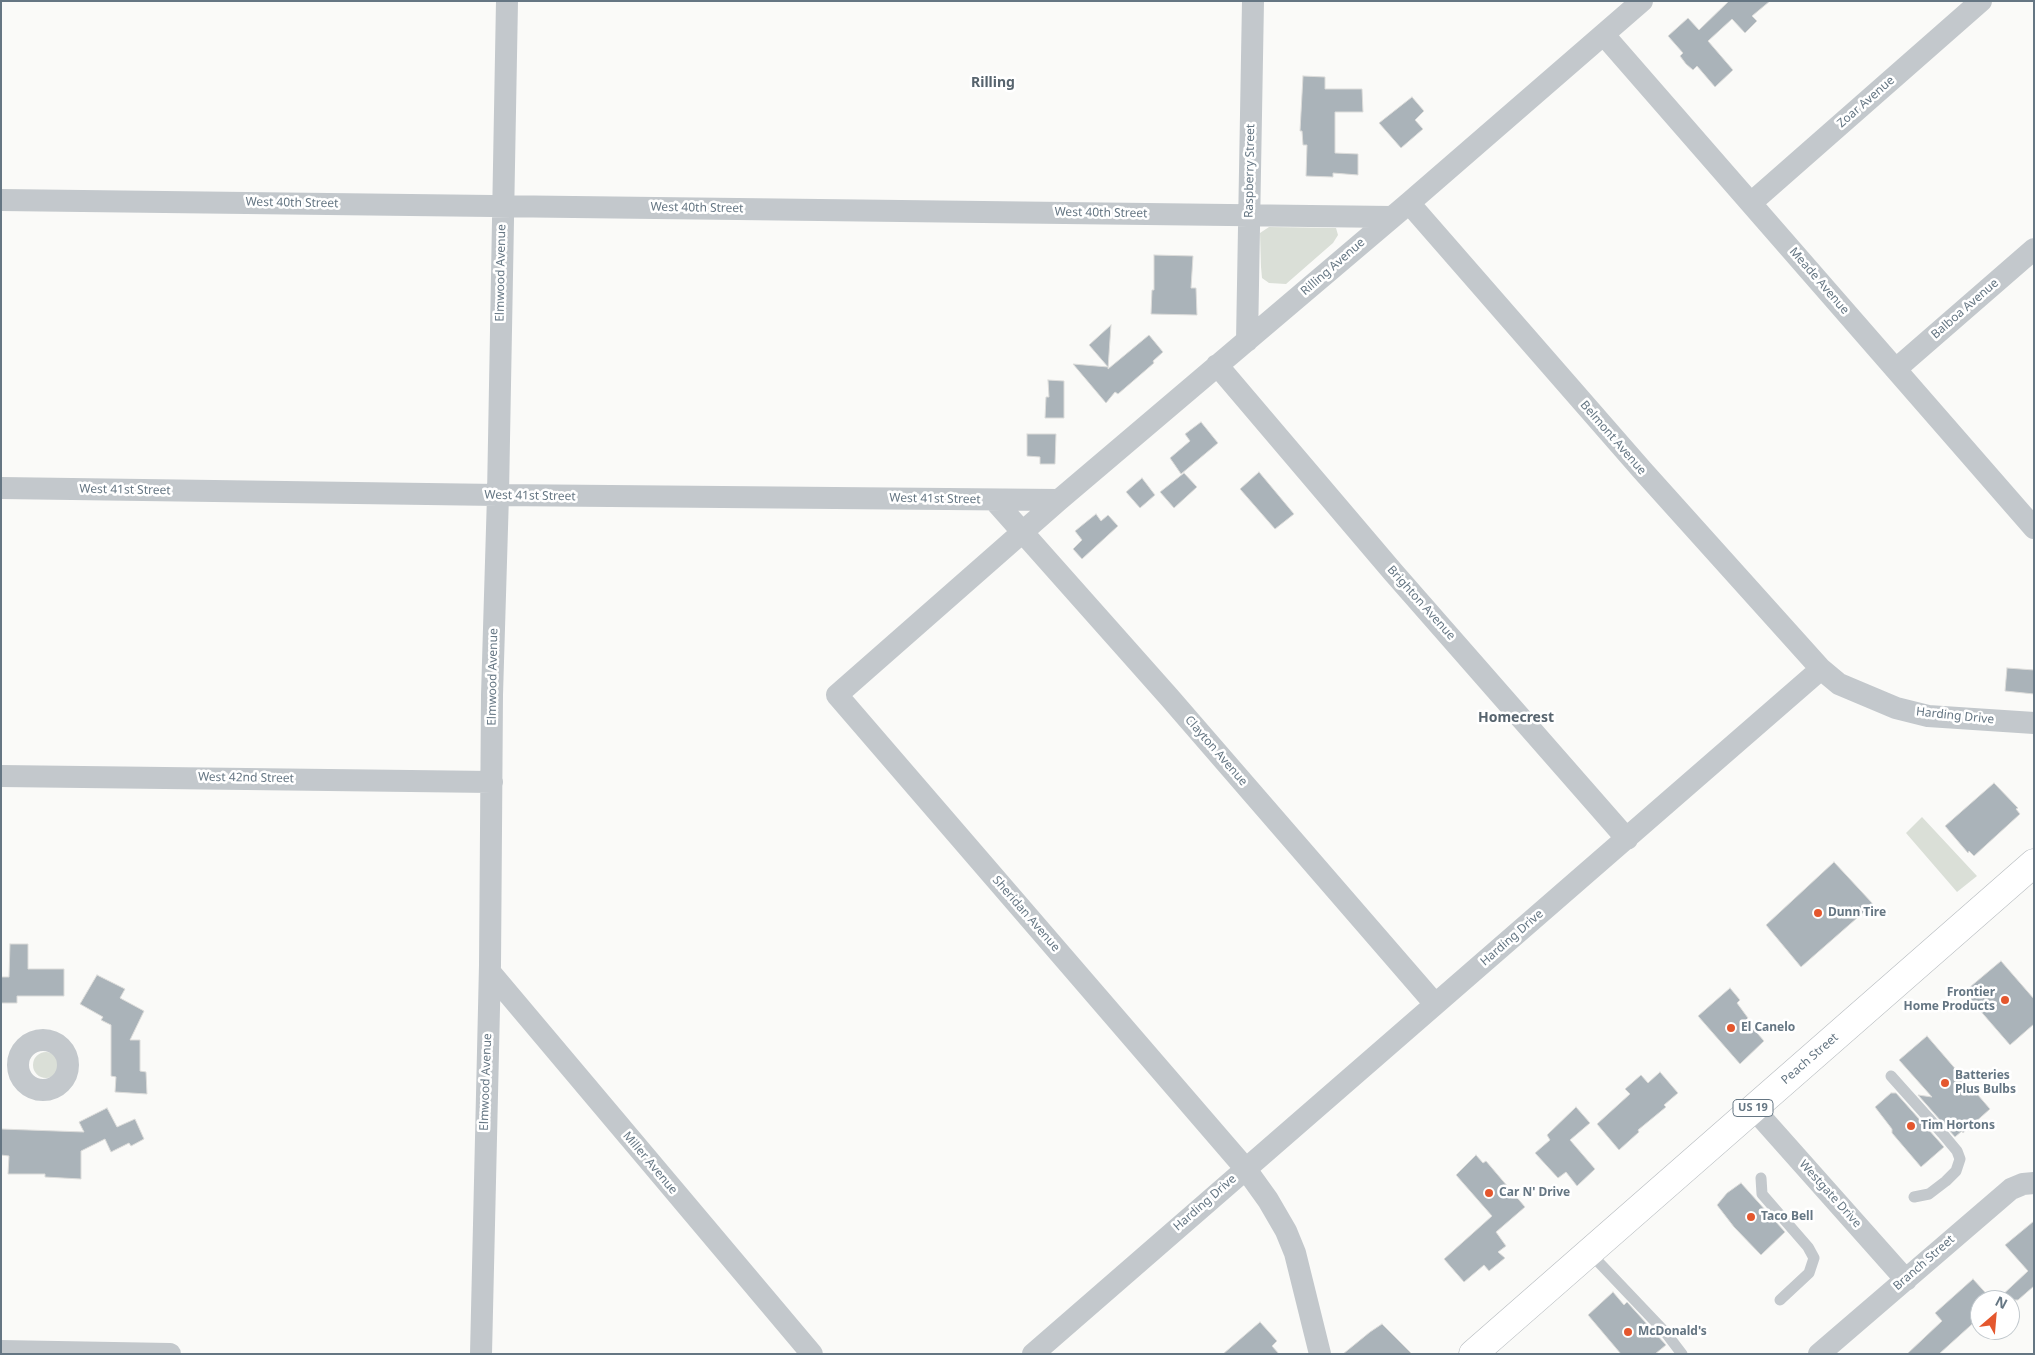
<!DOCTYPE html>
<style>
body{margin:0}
#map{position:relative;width:2035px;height:1355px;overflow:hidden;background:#fafaf8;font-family:"Noto Sans",sans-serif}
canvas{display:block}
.frame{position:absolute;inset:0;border:2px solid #657683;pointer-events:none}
.north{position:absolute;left:1970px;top:1290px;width:50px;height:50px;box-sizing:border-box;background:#fff;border:1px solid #c1c8cd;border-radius:50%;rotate:27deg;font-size:14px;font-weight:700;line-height:20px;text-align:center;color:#657683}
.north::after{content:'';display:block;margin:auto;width:18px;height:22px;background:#e4572e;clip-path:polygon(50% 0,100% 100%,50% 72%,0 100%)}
</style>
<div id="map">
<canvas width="2035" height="1355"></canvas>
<div class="frame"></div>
<div class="north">N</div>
</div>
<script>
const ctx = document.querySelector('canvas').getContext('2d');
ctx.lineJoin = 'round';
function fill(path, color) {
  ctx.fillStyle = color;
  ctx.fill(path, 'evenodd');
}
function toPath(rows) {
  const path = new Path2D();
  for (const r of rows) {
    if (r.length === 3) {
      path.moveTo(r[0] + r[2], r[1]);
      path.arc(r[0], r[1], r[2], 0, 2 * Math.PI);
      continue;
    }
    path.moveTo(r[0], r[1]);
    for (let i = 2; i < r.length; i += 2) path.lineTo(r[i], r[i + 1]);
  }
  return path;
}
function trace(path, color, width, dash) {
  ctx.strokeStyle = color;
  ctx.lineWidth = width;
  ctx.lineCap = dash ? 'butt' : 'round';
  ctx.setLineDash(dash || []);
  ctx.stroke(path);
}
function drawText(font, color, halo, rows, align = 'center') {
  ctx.font = font + ' "Noto Sans",sans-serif';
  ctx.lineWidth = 5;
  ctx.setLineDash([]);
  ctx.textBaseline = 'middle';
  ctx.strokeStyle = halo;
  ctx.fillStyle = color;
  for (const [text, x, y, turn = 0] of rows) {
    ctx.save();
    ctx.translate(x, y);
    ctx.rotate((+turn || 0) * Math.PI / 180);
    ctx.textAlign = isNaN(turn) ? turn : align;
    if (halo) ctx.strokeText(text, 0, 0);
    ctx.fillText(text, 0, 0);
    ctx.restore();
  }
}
fill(toPath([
 [1269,227,1336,228,1338,235,1333,243,1286,284,1269,283,1262,278,1261,267,1260,233],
 [1922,817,1977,876,1957,892,1906,833],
 [46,1065,13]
]), '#dadfd7');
const building = toPath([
 [1729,1,1770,1,1752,16,1757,21,1745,33,1732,19,1708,41,1733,70,1715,87,1697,66,1693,70,1686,64,1680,56,1683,53,1668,36,1688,18,1699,30,1729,1],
 [1303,76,1325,77,1325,89,1362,89,1363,112,1335,112,1335,153,1358,154,1358,175,1333,173,1333,177,1306,176,1307,145,1303,145,1302,131,1300,131,1303,76],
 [1412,97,1424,111,1415,120,1423,129,1401,148,1379,123,1412,97],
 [1154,255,1193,256,1191,288,1196,288,1197,315,1151,314,1152,290,1154,290,1154,255],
 [1111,325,1108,369,1149,335,1163,352,1153,361,1154,363,1118,394,1115,392,1106,403,1073,364,1108,367,1089,345,1111,325],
 [1048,380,1064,381,1064,418,1045,418,1046,397,1049,397,1048,380],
 [1201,422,1218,443,1181,474,1170,458,1190,441,1185,434,1201,422],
 [1027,434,1056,434,1055,464,1040,464,1040,457,1027,456,1027,434],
 [1259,472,1294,514,1275,529,1240,489,1259,472],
 [1184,473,1197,487,1174,508,1160,492,1184,473],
 [1142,478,1155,495,1140,508,1126,492,1142,478],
 [1096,514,1101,521,1108,515,1118,526,1082,559,1073,549,1082,540,1075,531,1096,514],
 [2007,668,2034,670,2034,694,2005,691,2007,668],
 [1994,783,2018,808,2016,809,2020,814,1974,856,1969,851,1968,853,1945,826,1994,783],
 [1834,862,1873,904,1801,967,1766,925,1834,862],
 [10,944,28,944,28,969,64,969,64,996,17,996,17,1003,1,1003,1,977,9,977,10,944],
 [2001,961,2034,999,2034,1024,2010,1045,1964,992,2001,961],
 [97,975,125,989,120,998,144,1011,130,1040,140,1040,140,1071,146,1072,147,1094,115,1092,116,1077,111,1076,111,1025,101,1020,103,1017,80,1004,97,975],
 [1730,988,1740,1000,1737,1003,1748,1018,1746,1020,1764,1041,1740,1064,1698,1016,1730,988],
 [1927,1036,1990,1109,1963,1133,1962,1131,1955,1137,1918,1095,1932,1097,1899,1060,1927,1036],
 [1660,1072,1678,1093,1664,1105,1666,1107,1638,1130,1639,1132,1619,1150,1597,1124,1630,1094,1625,1089,1641,1075,1648,1083,1660,1072],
 [1891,1093,1896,1093,1944,1147,1921,1167,1892,1133,1892,1129,1875,1107,1891,1093],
 [1576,1107,1590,1123,1570,1140,1595,1169,1577,1186,1566,1172,1558,1178,1535,1153,1550,1140,1547,1135,1576,1107],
 [107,1108,117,1127,135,1119,144,1139,131,1146,129,1143,111,1152,105,1139,81,1151,81,1179,45,1177,45,1174,8,1174,9,1156,1,1155,1,1129,84,1132,79,1122,107,1108],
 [1476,1155,1483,1163,1486,1161,1525,1207,1496,1232,1506,1246,1498,1252,1505,1258,1489,1271,1484,1265,1464,1282,1444,1259,1492,1216,1456,1175,1476,1155],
 [1741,1183,1785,1232,1761,1255,1734,1227,1717,1205,1727,1193,1741,1183],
 [2034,1221,2034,1286,2018,1300,1997,1300,2028,1271,2005,1245,2034,1221],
 [1973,1279,1992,1300,1980,1300,1980,1317,1939,1354,1907,1354,1942,1321,1935,1313,1973,1279],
 [1613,1292,1624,1305,1627,1302,1666,1345,1655,1354,1621,1354,1588,1315,1613,1292],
 [1260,1322,1277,1341,1272,1346,1279,1354,1223,1354,1260,1322],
 [1382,1324,1412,1354,1343,1354,1370,1332,1382,1324]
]);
fill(building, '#aab3b9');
trace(building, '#dcdcda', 1);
const primary = toPath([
 [1473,1354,2034,863]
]);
trace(primary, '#b5babe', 29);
trace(toPath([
 [1891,1076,1942,1133,1957,1151,1960,1159,1956,1171,1946,1181,1929,1194,1914,1197],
 [1761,1178,1762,1194,1808,1247,1814,1258,1809,1273,1780,1300],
 [1589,1252,1666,1333,1682,1354]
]), '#c3c8cc', 11);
trace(toPath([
 [1604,35,2034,528],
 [1,200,1392,217],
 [1409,203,1642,470,1821,669,1839,684,1896,708,1928,716,2034,723],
 [1751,203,1981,1],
 [1247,341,1253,1],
 [1217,365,1393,572,1627,839],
 [1896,369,2034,249],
 [1,488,498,495,1059,500],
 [994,500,1169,697,1435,1004],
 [1,776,492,782],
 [490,972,812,1354],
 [43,1065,25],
 [1753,1108,1906,1280],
 [1,1351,170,1354],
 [481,1354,490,965,492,695,498,495,507,1],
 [1033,1354,1821,669],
 [1320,1354,1295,1253,1286,1231,1268,1200,1245,1168,837,695,1059,500,1409,203,1642,1],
 [1819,1354,2011,1189,2023,1184,2034,1183]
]), '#c3c8cc', 22);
trace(primary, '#fff', 28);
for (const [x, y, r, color] of [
 [1818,913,5,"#e4572e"],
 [2005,1000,5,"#e4572e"],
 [1731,1028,5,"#e4572e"],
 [1945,1083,5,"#e4572e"],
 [1911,1126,5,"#e4572e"],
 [1489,1193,5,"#e4572e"],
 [1751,1217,5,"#e4572e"],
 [1628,1332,5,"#e4572e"]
]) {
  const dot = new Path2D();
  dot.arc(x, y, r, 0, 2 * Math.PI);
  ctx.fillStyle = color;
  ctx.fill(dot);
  trace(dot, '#fff', 2);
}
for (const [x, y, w] of [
 [1753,1108,40]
]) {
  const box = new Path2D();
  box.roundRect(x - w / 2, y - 8.5, w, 17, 4);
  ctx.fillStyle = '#fff';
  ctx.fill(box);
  trace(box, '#657683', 1);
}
drawText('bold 11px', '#657683', null, [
 ["US 19",1753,1108]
]);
drawText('12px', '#657683', '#fff', [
 ["Zoar Avenue",1866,102,-41],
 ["Raspberry Street",1250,171,-89],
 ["West 40th Street",292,203,1],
 ["West 40th Street",697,208,1],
 ["West 40th Street",1101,213,1],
 ["Rilling Avenue",1333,267,-41],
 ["Elmwood Avenue",501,273,-89],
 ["Meade Avenue",1819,281,49],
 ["Balboa Avenue",1965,309,-41],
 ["Belmont Avenue",1613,438,49],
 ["West 41st Street",125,490,1],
 ["West 41st Street",530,496,1],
 ["West 41st Street",935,499,1],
 ["Brighton Avenue",1421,603,48],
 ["Elmwood Avenue",493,677,-89],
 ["Harding Drive",1955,716,6],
 ["Clayton Avenue",1216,751,49],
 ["West 42nd Street",246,778,1],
 ["Sheridan Avenue",1026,914,49],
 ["Harding Drive",1512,938,-41],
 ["Peach Street",1810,1059,-41],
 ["Elmwood Avenue",486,1082,-88],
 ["Miller Avenue",650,1163,50],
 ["Westgate Drive",1830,1194,48],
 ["Harding Drive",1205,1203,-41],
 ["Branch Street",1924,1263,-41]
]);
drawText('bold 12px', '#657683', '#fff', [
 ["Dunn Tire",1828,913],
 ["Frontier",1995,993,"right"],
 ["Home Products",1995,1007,"right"],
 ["El Canelo",1741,1028],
 ["Batteries",1955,1076],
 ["Plus Bulbs",1955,1090],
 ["Tim Hortons",1921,1126],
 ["Car N' Drive",1499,1193],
 ["Taco Bell",1761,1217],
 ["McDonald's",1638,1332]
], 'left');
drawText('bold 14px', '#57646e', '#fff', [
 ["Rilling",993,83],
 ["Homecrest",1516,718]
]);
</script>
